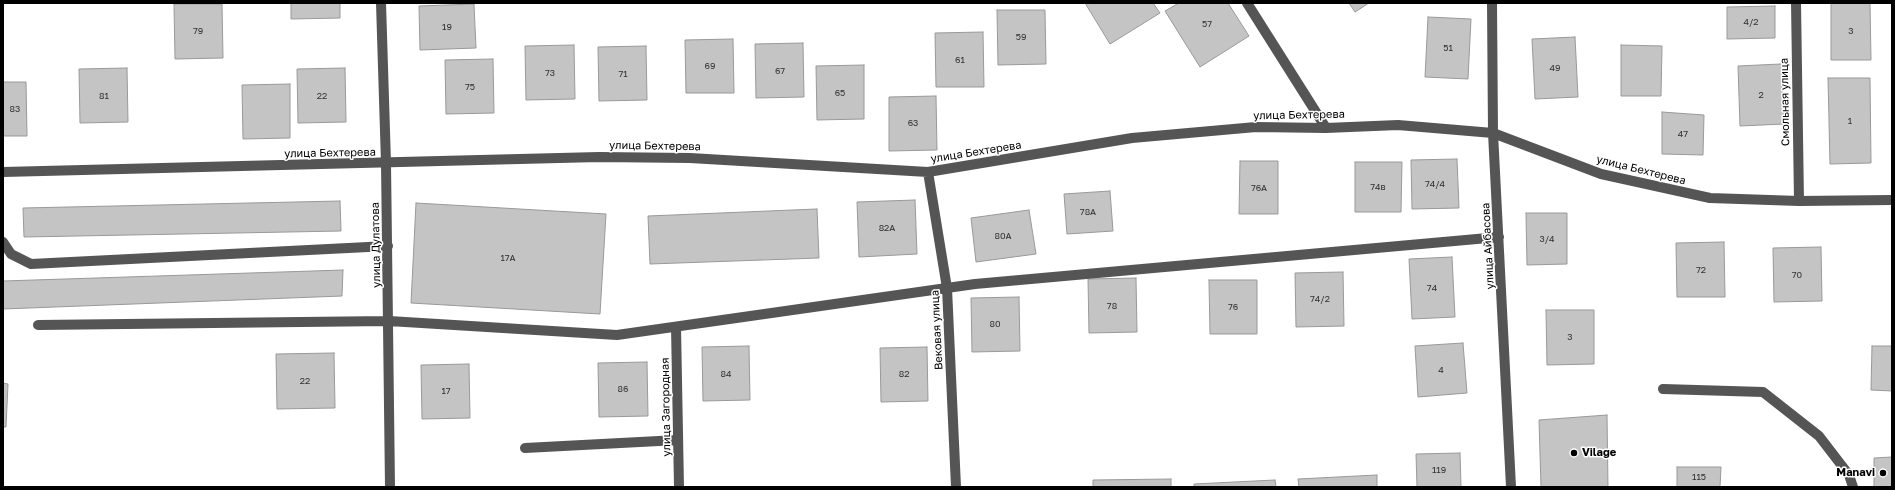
<!DOCTYPE html>
<meta charset="utf-8">
<style>
body{margin:0}
#map{position:relative;width:1895px;height:490px;overflow:hidden;background:#fff;font-family:"Golos Text",sans-serif}
canvas{display:block}
.frame{position:absolute;inset:0;border:4px solid #000;pointer-events:none}
</style>
<div id="map">
<canvas width="1895" height="490"></canvas>
<div class="frame"></div>
</div>
<script>
const ctx = document.querySelector('canvas').getContext('2d');
ctx.lineJoin = 'round';
function fill(path, color) {
  ctx.fillStyle = color;
  ctx.fill(path, 'evenodd');
}
function toPath(rows) {
  const path = new Path2D();
  for (const r of rows) {
    path.moveTo(r[0], r[1]);
    for (let i = 2; i < r.length; i += 2) path.lineTo(r[i], r[i + 1]);
  }
  return path;
}
function trace(path, color, width, dash) {
  ctx.strokeStyle = color;
  ctx.lineWidth = width;
  ctx.lineCap = dash ? 'butt' : 'round';
  ctx.setLineDash(dash || []);
  ctx.stroke(path);
}
function drawText(font, color, halo, rows, align = 'center') {
  ctx.font = font + ' "Golos Text",sans-serif';
  ctx.lineWidth = 3;
  ctx.setLineDash([]);
  ctx.textBaseline = 'middle';
  ctx.strokeStyle = halo;
  ctx.fillStyle = color;
  for (const [text, x, y, turn = 0] of rows) {
    ctx.save();
    ctx.translate(x, y);
    ctx.rotate((+turn || 0) * Math.PI / 180);
    ctx.textAlign = isNaN(turn) ? turn : align;
    if (halo) ctx.strokeText(text, 0, 0);
    ctx.fillText(text, 0, 0);
    ctx.restore();
  }
}
const building = toPath([
 [291,3,340,3,340,18,291,19,291,3],
 [1085,3,1153,3,1160,13,1110,44,1085,3],
 [1179,3,1228,3,1249,36,1200,67,1165,11,1179,3],
 [1349,3,1369,3,1355,12,1349,3],
 [1831,3,1870,3,1871,60,1831,60,1831,3],
 [174,4,222,4,223,58,175,59,174,4],
 [474,4,476,48,420,50,419,6,474,4],
 [1775,6,1775,38,1727,39,1727,7,1775,6],
 [997,10,1045,10,1046,64,998,65,997,10],
 [1428,17,1471,19,1468,79,1425,77,1428,17],
 [983,32,984,87,936,87,935,33,983,32],
 [1575,37,1578,97,1535,99,1532,39,1575,37],
 [733,39,734,93,686,93,685,40,733,39],
 [803,43,804,97,756,98,755,44,803,43],
 [574,45,575,99,526,100,525,46,574,45],
 [1621,45,1662,46,1661,96,1621,96,1621,45],
 [646,46,647,100,599,101,598,47,646,46],
 [493,59,494,113,446,114,445,60,493,59],
 [1781,64,1784,124,1740,126,1738,66,1781,64],
 [864,65,864,119,817,120,816,66,864,65],
 [127,68,128,122,80,123,79,69,127,68],
 [345,68,346,122,298,123,297,69,345,68],
 [1828,78,1870,78,1871,163,1830,164,1828,78],
 [3,82,26,82,27,136,3,136,3,82],
 [290,84,290,138,243,139,242,85,290,84],
 [936,96,937,150,889,151,889,97,936,96],
 [1662,112,1704,115,1703,155,1662,154,1662,112],
 [1457,159,1459,208,1412,209,1411,160,1457,159],
 [1240,161,1278,161,1278,214,1239,214,1240,161],
 [1355,162,1402,162,1401,212,1355,212,1355,162],
 [1110,191,1113,231,1067,234,1064,194,1110,191],
 [915,200,917,254,859,257,857,202,915,200],
 [340,201,341,231,24,237,23,208,340,201],
 [416,203,606,214,600,314,411,303,416,203],
 [817,209,819,258,650,264,648,216,817,209],
 [1029,210,1036,254,976,262,971,218,1029,210],
 [1526,213,1567,213,1567,264,1527,265,1526,213],
 [1724,242,1725,297,1677,297,1676,243,1724,242],
 [1821,247,1822,301,1774,302,1773,248,1821,247],
 [1452,257,1455,317,1412,319,1409,259,1452,257],
 [343,270,342,296,3,309,3,281,343,270],
 [1343,272,1344,326,1296,327,1295,273,1343,272],
 [1136,278,1137,332,1089,333,1088,279,1136,278],
 [1209,280,1257,280,1257,334,1210,334,1209,280],
 [1019,297,1020,351,972,352,971,298,1019,297],
 [1546,310,1594,310,1594,364,1547,365,1546,310],
 [1463,343,1467,393,1418,397,1415,346,1463,343],
 [749,346,750,400,703,401,702,347,749,346],
 [1872,346,1892,346,1892,391,1871,390,1872,346],
 [927,347,928,401,881,402,880,348,927,347],
 [334,353,335,408,277,409,276,354,334,353],
 [647,362,648,416,599,417,598,363,647,362],
 [469,364,470,418,422,419,421,365,469,364],
 [3,383,8,384,6,427,3,427,3,383],
 [1607,415,1608,487,1541,487,1539,420,1607,415],
 [1460,453,1461,487,1417,487,1416,454,1460,453],
 [1892,457,1892,487,1874,487,1874,458,1892,457],
 [1677,467,1721,467,1720,487,1677,487,1677,467],
 [1377,475,1377,487,1299,487,1298,479,1377,475],
 [1171,479,1171,487,1093,487,1093,480,1171,479],
 [1275,480,1276,487,1194,487,1194,484,1275,480]
]);
fill(building, '#c4c4c4');
trace(building, '#999', 1);
trace(toPath([
 [381,3,386,163,390,487],
 [1247,3,1326,128],
 [1492,3,1493,133,1511,487],
 [1796,3,1799,201],
 [3,172,599,157,690,158,928,172,1132,138,1256,127,1326,128,1398,125,1493,133,1601,174,1710,198,1799,201,1892,200],
 [928,172,947,288,956,487],
 [3,242,11,254,31,264,388,246],
 [38,325,389,321,617,335,975,284,1499,237],
 [676,327,679,487],
 [1663,389,1763,392,1819,436,1849,475,1853,487],
 [525,448,678,440]
]), '#555', 10);
for (const [x, y, r, color] of [
 [1574,453,4,"#000"],
 [1883,473,4,"#000"]
]) {
  const dot = new Path2D();
  dot.arc(x, y, r, 0, 2 * Math.PI);
  ctx.fillStyle = color;
  ctx.fill(dot);
  trace(dot, '#fff', 1.5);
}
drawText('9px', '#313131', null, [
 ["4/2",1751,22],
 ["57",1207,24],
 ["19",447,27],
 ["79",198,31],
 ["3",1851,31],
 ["59",1021,37],
 ["51",1448,48],
 ["61",960,60],
 ["69",710,66],
 ["49",1555,68],
 ["67",780,71],
 ["73",550,73],
 ["71",623,74],
 ["75",470,87],
 ["65",840,93],
 ["2",1761,95],
 ["81",104,96],
 ["22",322,96],
 ["83",15,109],
 ["1",1850,121],
 ["63",913,123],
 ["47",1683,134],
 ["74/4",1435,184],
 ["74в",1378,187],
 ["76А",1259,188],
 ["78А",1088,212],
 ["82А",887,228],
 ["80А",1003,236],
 ["3/4",1547,239],
 ["17А",508,258],
 ["72",1701,270],
 ["70",1797,275],
 ["74",1432,288],
 ["74/2",1320,299],
 ["78",1112,306],
 ["76",1233,307],
 ["80",995,324],
 ["3",1570,337],
 ["4",1441,370],
 ["84",726,374],
 ["82",904,374],
 ["22",305,381],
 ["86",623,389],
 ["17",446,391],
 ["119",1439,470],
 ["115",1699,477]
]);
drawText('11px', '#000', '#fff', [
 ["Смольная улица",1785,102,-91],
 ["улица Бехтерева",1299,115,-1],
 ["улица Бехтерева",655,146,1],
 ["улица Бехтерева",976,152,-9],
 ["улица Бехтерева",330,153,-1],
 ["улица Бехтерева",1641,170,14],
 ["улица Дулатова",376,245,-91],
 ["улица Айбасова",1488,246,-93],
 ["Вековая улица",937,330,-93],
 ["улица Загородная",666,407,-91]
]);
drawText('bold 11px', '#000', '#fff', [
 ["Vilage",1582,453],
 ["Manavi",1875,473,"right"]
], 'left');
</script>
